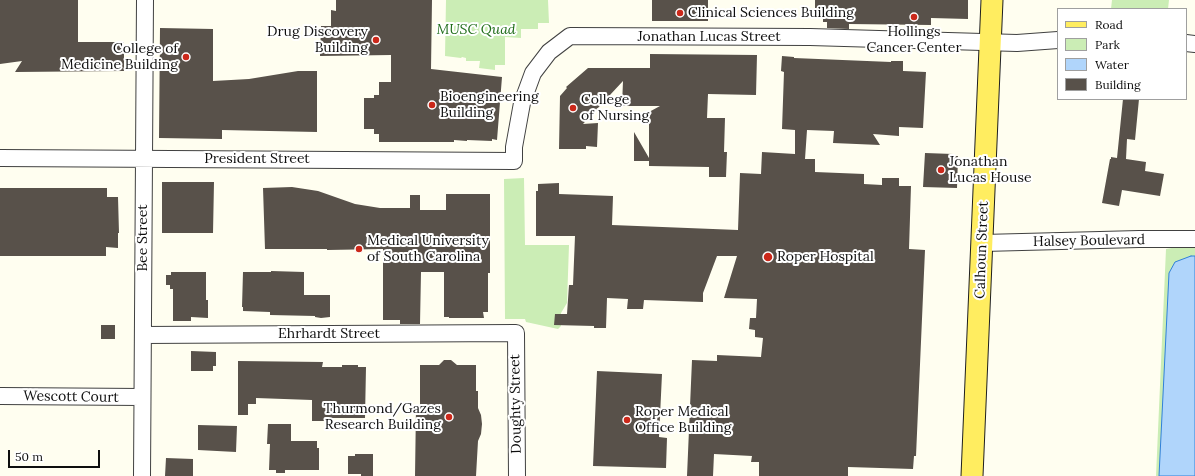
<!DOCTYPE html>
<style>
body{margin:0}
#map{position:relative;width:1195px;height:476px;overflow:hidden;background:#fffef0;font-family:Lora,serif}
canvas{display:block}
.legend{position:absolute;left:1057px;top:8px;width:130px;height:92px;box-sizing:border-box;background:#fff;border:1px solid #9f9f9f;margin:0;padding:5px 7px;list-style:none;font-size:12px;color:#0e0e0e}
.legend li{display:flex;align-items:center;gap:8px;height:20px}
.legend b{width:20px;border:1px solid #9f9f9f}
.scale{position:absolute;left:8px;top:450px;width:92px;height:18px;box-sizing:border-box;border:2px solid #0e0e0e;border-top:0;padding-left:5px;font-size:12px;line-height:14px;white-space:nowrap;color:#0e0e0e;-webkit-text-stroke:3px #fff;paint-order:stroke}
</style>
<div id="map">
<canvas width="1195" height="476"></canvas>
<ul class="legend">
<li><b style="height:5px;background:#ffed60"></b>Road</li>
<li><b style="height:11px;background:#cbedb5"></b>Park</li>
<li><b style="height:11px;background:#b0d5fb"></b>Water</li>
<li><b style="height:11px;background:#58514a"></b>Building</li>
</ul>
<div class="scale">50 m</div>
</div>
<script>
const ctx = document.querySelector('canvas').getContext('2d');
ctx.lineJoin = 'round';
function fill(path, color) {
  ctx.fillStyle = color;
  ctx.fill(path, 'evenodd');
}
function toPath(rows) {
  const path = new Path2D();
  for (const r of rows) {
    path.moveTo(r[0], r[1]);
    for (let i = 2; i < r.length; i += 2) path.lineTo(r[i], r[i + 1]);
  }
  return path;
}
function trace(path, color, width, dash) {
  ctx.strokeStyle = color;
  ctx.lineWidth = width;
  ctx.lineCap = dash ? 'butt' : 'round';
  ctx.setLineDash(dash || []);
  ctx.stroke(path);
}
function drawText(font, color, halo, rows, align = 'center') {
  ctx.font = font + ' Lora,serif';
  ctx.lineWidth = 4;
  ctx.setLineDash([]);
  ctx.textBaseline = 'middle';
  ctx.strokeStyle = halo;
  ctx.fillStyle = color;
  for (const [text, x, y, turn = 0] of rows) {
    ctx.save();
    ctx.translate(x, y);
    ctx.rotate((+turn || 0) * Math.PI / 180);
    ctx.textAlign = isNaN(turn) ? turn : align;
    if (halo) ctx.strokeText(text, 0, 0);
    ctx.fillText(text, 0, 0);
    ctx.restore();
  }
}
fill(toPath([
 [446,0,548,0,549,23,538,23,538,29,521,29,521,38,505,37,505,65,495,65,495,70,479,68,480,61,466,61,466,58,462,57,461,58,445,56],
 [1112,0,1169,0,1168,9,1111,9],
 [524,178,525,245,569,245,567,303,561,313,561,326,558,329,526,322,525,319,505,319,504,179],
 [1183,246,1195,246,1195,476,1156,476,1166,249]
]), '#cbedb5');
const water = toPath([
 [1191,256,1195,256,1195,476,1159,476,1169,273,1175,262,1191,256]
]);
fill(water, '#b0d5fb');
trace(water, '#3080d9', 1);
fill(toPath([
 [0,0,78,0,78,42,124,42,124,71,15,72,22,61,0,64],
 [336,0,432,0,431,69,502,77,497,140,492,139,492,141,467,140,467,141,454,140,454,142,379,142,379,134,374,134,374,129,364,129,364,98,374,98,374,95,379,95,379,82,391,82,391,55,320,56,321,26,331,26,331,10,336,11],
 [652,0,708,0,708,21,652,21],
 [815,0,968,0,968,19,931,18,931,25,849,24,849,29,827,28,827,22,823,22,823,15,820,15,820,11,815,11],
 [160,28,213,29,213,81,249,79,298,71,317,71,317,132,222,130,222,139,159,138],
 [650,54,757,55,756,95,708,94,707,118,725,118,724,152,727,152,726,177,709,177,709,167,649,166,649,161,634,161,634,132,649,158,649,112,660,106,622,106,623,81,583,124,598,123,597,147,586,146,586,149,559,149,560,96,567,88,566,87,588,68,650,68],
 [782,56,794,57,794,58,891,62,891,61,903,61,903,71,926,72,923,128,899,127,899,136,873,134,880,145,833,143,834,131,807,130,805,159,815,159,815,172,864,174,864,184,882,185,882,178,899,178,899,186,911,186,909,249,925,250,916,456,914,456,913,469,848,467,848,476,759,476,759,462,751,462,752,456,714,454,713,476,687,476,692,360,717,361,717,355,761,357,763,338,755,337,755,330,749,329,750,318,756,318,757,299,724,298,737,256,717,256,703,293,703,302,644,300,643,309,627,309,628,299,607,298,606,328,594,328,594,326,554,325,555,314,567,314,569,285,573,285,575,236,536,236,536,191,538,191,538,184,559,183,559,194,613,196,612,225,738,230,740,173,761,174,762,152,795,154,795,130,782,129,784,72,781,71],
 [1123,99,1139,99,1135,140,1127,139,1126,159,1146,162,1145,171,1164,174,1160,196,1122,190,1119,206,1102,203,1110,159,1111,159,1111,157,1117,158],
 [925,153,953,154,953,156,958,156,957,188,923,187],
 [162,182,214,182,213,233,162,233],
 [292,187,318,191,355,204,380,208,410,208,410,195,420,195,420,210,446,210,446,194,490,194,490,273,488,273,488,312,483,312,484,318,449,318,449,317,444,317,444,272,421,272,420,324,400,324,400,320,383,320,383,249,327,250,327,249,265,249,263,188],
 [0,188,107,188,107,197,118,197,119,233,118,233,118,248,106,247,106,256,0,256],
 [271,271,304,272,304,295,330,295,330,317,321,318,315,317,315,316,270,315,270,312,243,311,243,307,242,307,243,272,271,272],
 [171,272,206,272,206,300,208,300,208,318,191,317,191,321,173,321,173,289,170,289,170,285,166,285,166,275,171,275],
 [101,325,115,325,115,339,101,339],
 [191,351,216,352,216,366,213,366,213,371,191,371],
 [444,360,451,360,457,365,476,365,476,391,478,391,478,408,481,415,482,424,481,434,478,441,476,476,415,476,416,407,420,407,420,365,439,365],
 [238,361,323,362,322,367,342,367,342,365,358,365,358,367,366,367,365,418,324,418,324,421,312,421,312,400,256,398,256,404,248,404,248,415,238,415],
 [597,371,662,374,659,437,667,438,666,468,593,466],
 [268,424,291,424,291,441,317,441,317,448,319,448,319,470,285,470,285,473,276,473,276,470,269,470,270,444,267,444],
 [198,425,237,426,236,452,198,450],
 [355,454,373,454,373,476,361,476,361,474,348,474,348,456,355,456],
 [166,458,193,459,193,476,165,476]
]), '#58514a');
const minor = toPath([
 [1186,43,1195,44],
 [0,158,514,161,514,147,522,103,533,73,549,52,570,36,810,37,1017,43,1058,40],
 [983,243,1139,239,1195,239],
 [143,335,516,333,517,476],
 [0,396,142,397],
 [142,476,145,0]
]);
const major = toPath([
 [972,476,992,0]
]);
trace(minor, '#414141', 18);
trace(major, '#1f1f1f', 23);
trace(minor, '#fff', 16);
trace(major, '#ffed60', 21);
for (const [x, y, r, color] of [
 [680,13,4,"#cb281a"],
 [914,17,4,"#cb281a"],
 [376,40,4,"#cb281a"],
 [186,57,4,"#cb281a"],
 [432,105,4,"#cb281a"],
 [573,108,4,"#cb281a"],
 [941,170,4,"#cb281a"],
 [359,249,4,"#cb281a"],
 [768,257,5,"#cb281a"],
 [449,417,4,"#cb281a"],
 [627,420,4,"#cb281a"]
]) {
  const dot = new Path2D();
  dot.arc(x, y, r, 0, 2 * Math.PI);
  ctx.fillStyle = color;
  ctx.fill(dot);
  trace(dot, '#fff', 1.5);
}
drawText('14px', '#0e0e0e', '#fff', [
 ["Clinical Sciences Building",688,13],
 ["Drug Discovery",368,32,"right"],
 ["Building",368,48,"right"],
 ["Hollings",914,32,"center"],
 ["Cancer Center",914,48,"center"],
 ["College of",178,49,"right"],
 ["Medicine Building",178,65,"right"],
 ["Bioengineering",440,97],
 ["Building",440,113],
 ["College",581,100],
 ["of Nursing",581,116],
 ["Jonathan",949,162],
 ["Lucas House",949,178],
 ["Medical University",367,241],
 ["of South Carolina",367,257],
 ["Roper Hospital",777,257],
 ["Thurmond/Gazes",441,409,"right"],
 ["Research Building",441,425,"right"],
 ["Roper Medical",635,412],
 ["Office Building",635,428]
], 'left');
drawText('italic 14px', '#1f6c19', '#fff', [
 ["MUSC Quad",476,30]
]);
drawText('14px', '#0e0e0e', '#fff', [
 ["Jonathan Lucas Street",709,37],
 ["President Street",257,159],
 ["Bee Street",143,238,-90],
 ["Halsey Boulevard",1089,241,-1],
 ["Calhoun Street",982,250,-88],
 ["Ehrhardt Street",329,334],
 ["Wescott Court",71,397,1],
 ["Doughty Street",516,404,-91]
]);
</script>
